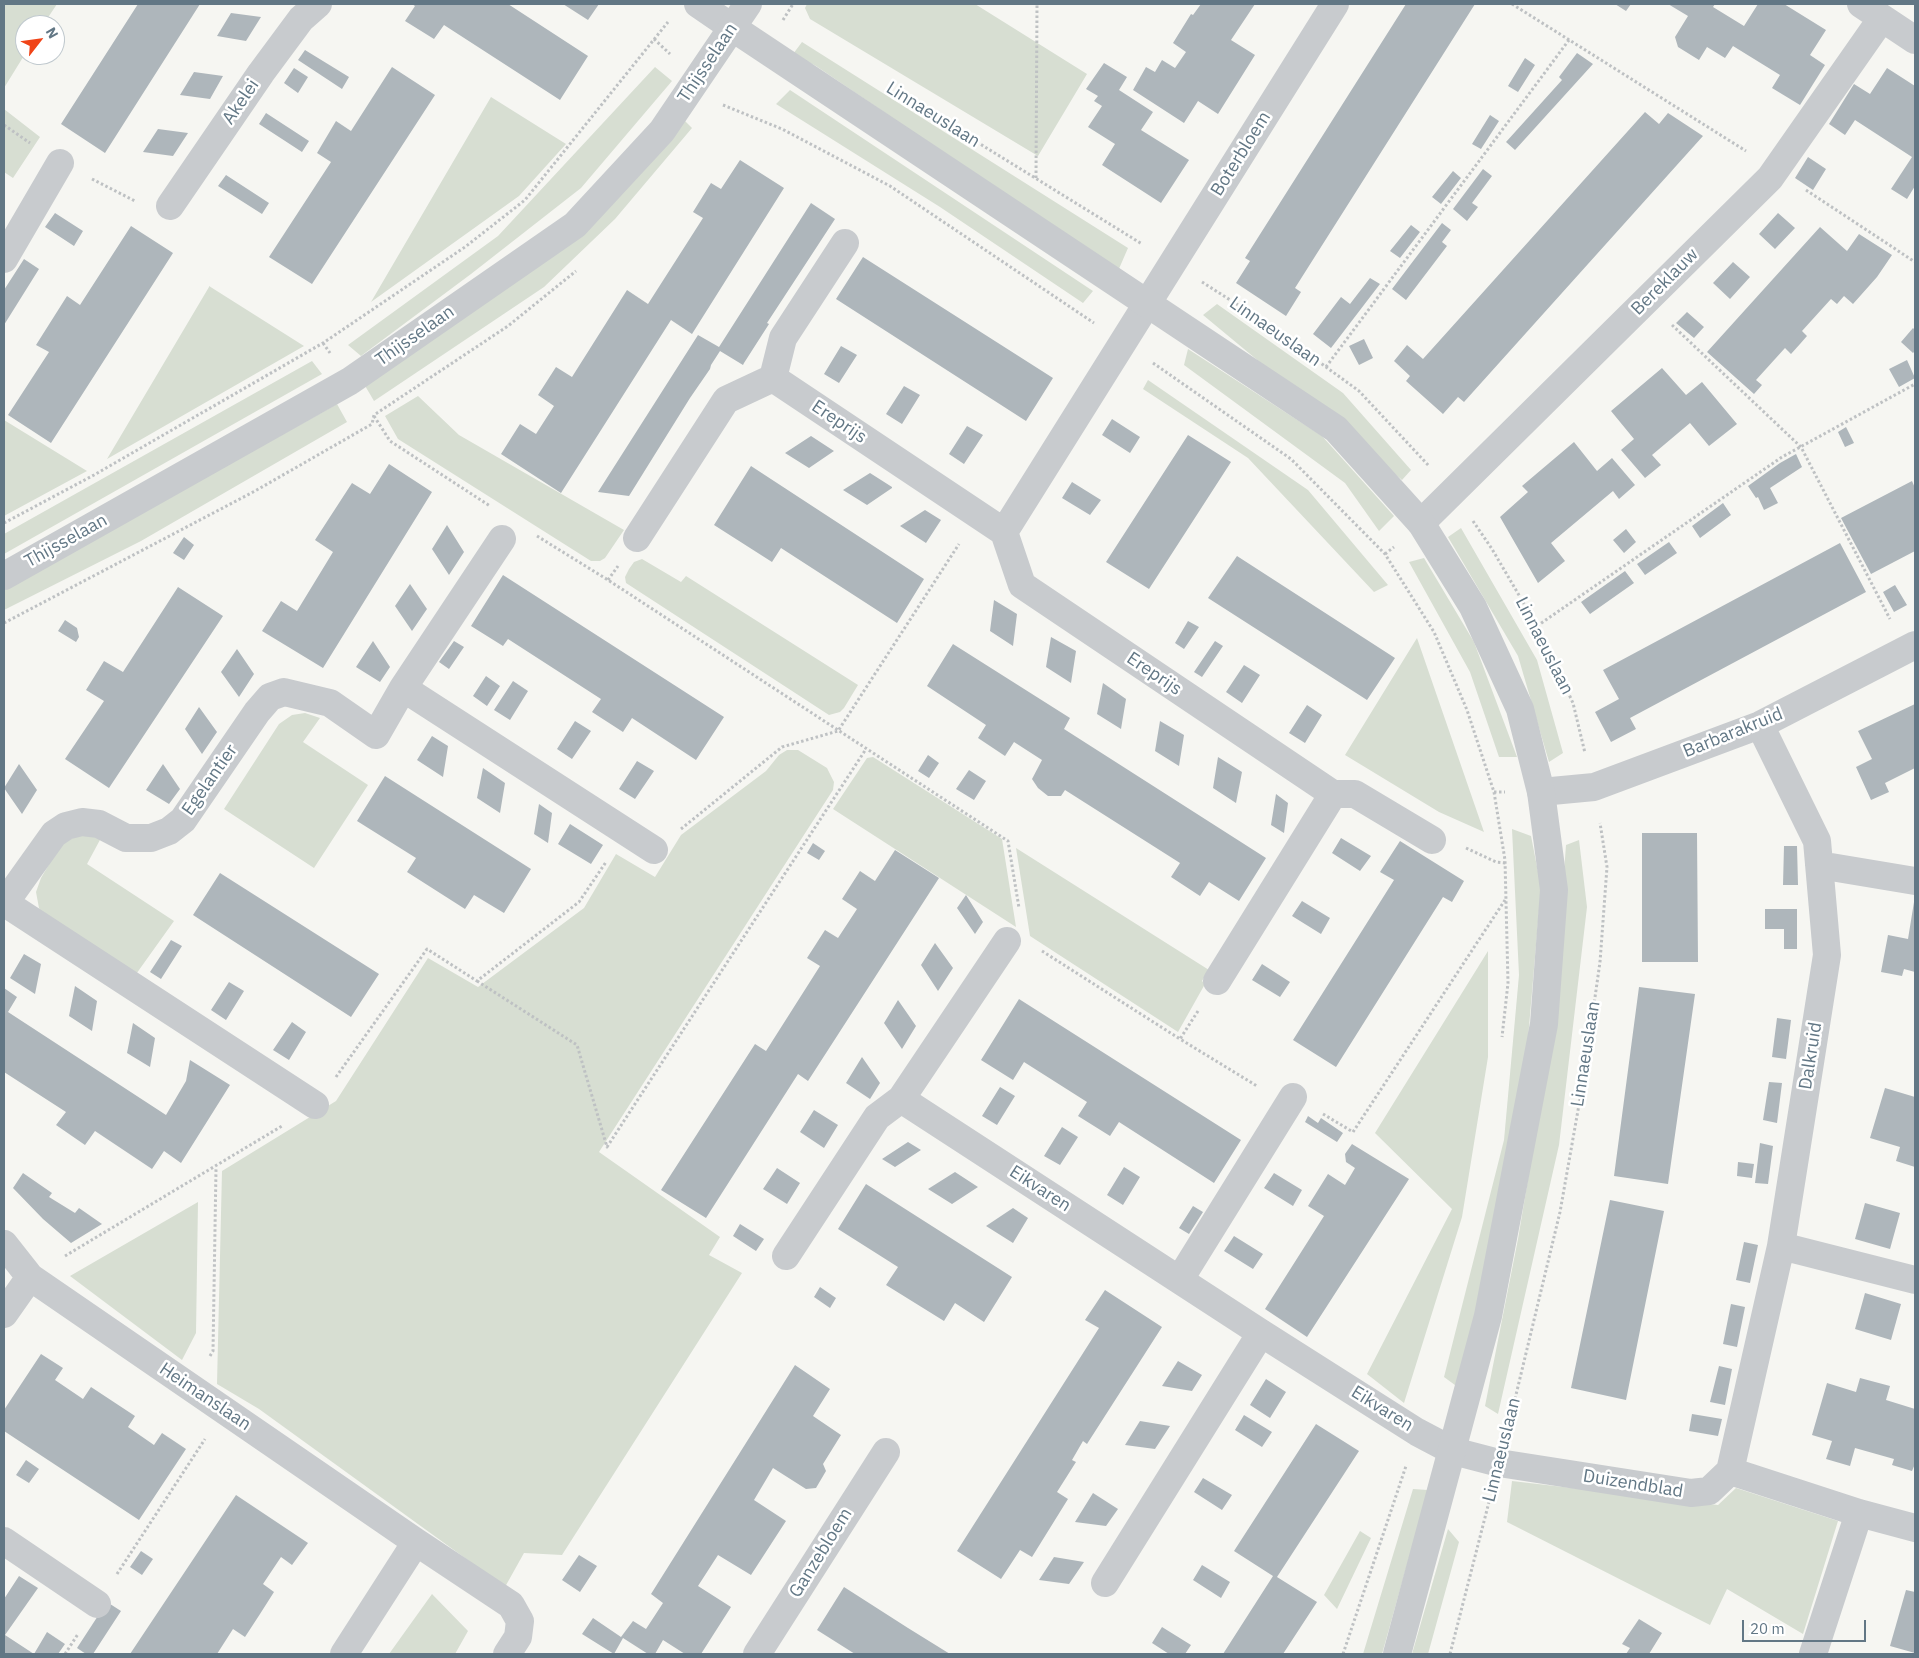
<!DOCTYPE html>
<style>
body{margin:0}
#map{position:relative;width:1919px;height:1658px;overflow:hidden;background:#f6f6f2;font-family:"IBM Plex Sans",sans-serif}
canvas{display:block}
.frame{position:absolute;inset:0;border:5px solid #627785;pointer-events:none}
.north{position:absolute;left:15px;top:15px;width:50px;height:50px;box-sizing:border-box;background:#fff;border:1px solid #c0c9ce;border-radius:50%;rotate:60deg;font-size:14px;font-weight:700;line-height:20px;text-align:center;color:#627785}
.north::after{content:'';display:block;margin:auto;width:18px;height:22px;background:#f04418;clip-path:polygon(50% 0,100% 100%,50% 72%,0 100%)}
.scale{position:absolute;left:1742px;top:1620px;width:124px;height:22px;box-sizing:border-box;border:2px solid #627785;border-top:0;padding-left:6px;font-size:15px;line-height:18px;white-space:nowrap;color:#627785;-webkit-text-stroke:4px #fff;paint-order:stroke}
</style>
<div id="map">
<canvas width="1919" height="1658"></canvas>
<div class="frame"></div>
<div class="north">N</div>
<div class="scale">20 m</div>
</div>
<script>
const ctx = document.querySelector('canvas').getContext('2d');
ctx.lineJoin = 'round';
function fill(path, color) {
  ctx.fillStyle = color;
  ctx.fill(path, 'evenodd');
}
function toPath(rows) {
  const path = new Path2D();
  for (const r of rows) {
    path.moveTo(r[0], r[1]);
    for (let i = 2; i < r.length; i += 2) path.lineTo(r[i], r[i + 1]);
  }
  return path;
}
function trace(path, color, width, dash) {
  ctx.strokeStyle = color;
  ctx.lineWidth = width;
  ctx.lineCap = dash ? 'butt' : 'round';
  ctx.setLineDash(dash || []);
  ctx.stroke(path);
}
function drawText(font, color, halo, rows, align = 'center') {
  ctx.font = font + ' "IBM Plex Sans",sans-serif';
  ctx.lineWidth = 5;
  ctx.setLineDash([]);
  ctx.textBaseline = 'middle';
  ctx.strokeStyle = halo;
  ctx.fillStyle = color;
  for (const [text, x, y, turn = 0] of rows) {
    ctx.save();
    ctx.translate(x, y);
    ctx.rotate((+turn || 0) * Math.PI / 180);
    ctx.textAlign = isNaN(turn) ? turn : align;
    if (halo) ctx.strokeText(text, 0, 0);
    ctx.fillText(text, 0, 0);
    ctx.restore();
  }
}
fill(toPath([
 [4,4,57,4,43,25,25,25,25,54,4,88],
 [807,4,975,4,1087,74,1038,156,810,19,805,8],
 [802,42,1128,248,1118,271,816,66,793,54],
 [655,67,672,81,581,188,471,274,361,356,348,345,498,236],
 [790,90,1093,291,1083,303,940,207,776,104],
 [491,97,566,144,519,196,371,302],
 [4,109,40,137,13,178,4,172],
 [684,120,692,128,615,219,544,287,374,401,364,384],
 [209,286,304,346,107,459,209,287],
 [1217,304,1343,393,1411,470,1402,480,1203,315],
 [1188,349,1322,436,1394,516,1379,531,1345,483,1184,365],
 [312,361,322,374,4,554,4,534],
 [1148,380,1308,490,1388,585,1374,592,1248,458,1143,389],
 [418,396,459,435,624,530,605,558,600,561,591,561,398,439,385,416],
 [337,404,347,422,141,541,4,610,4,590],
 [4,420,87,471,4,516],
 [1461,528,1537,660,1563,753,1549,762,1518,656,1448,537],
 [1424,558,1474,642,1517,757,1499,757,1470,672,1409,562],
 [642,559,681,582,686,576,858,685,844,708,840,712,829,715,626,583,625,577,629,569,634,562],
 [1417,638,1484,832,1439,812,1345,755],
 [305,713,320,718,303,742,368,785,314,868,224,809,279,724,292,715],
 [787,750,798,750,827,768,834,782,833,790,599,1152,720,1237,709,1255,742,1273,562,1555,524,1553,505,1587,259,1409,217,1384,222,1171,336,1101,428,958,478,987,584,908,616,854,655,877,681,835,766,771,779,755],
 [873,757,1002,839,1016,927,833,809,867,758],
 [1512,829,1531,836,1541,887,1527,1050,1504,1186,1459,1388,1444,1377,1504,1140,1519,975],
 [80,834,101,838,87,864,174,921,134,977,45,918,39,908,36,892,41,878,61,844],
 [1579,840,1587,907,1559,1145,1498,1414,1485,1406,1518,1239,1552,1035,1566,845],
 [1016,848,1209,970,1202,981,1205,984,1178,1032,1030,936],
 [1488,951,1488,1057,1462,1217,1404,1403,1367,1374,1452,1209,1375,1133],
 [198,1202,196,1333,182,1360,70,1276],
 [1512,1481,1718,1505,1736,1488,1838,1521,1803,1634,1727,1589,1710,1625,1507,1522],
 [1413,1489,1428,1490,1382,1654,1363,1654],
 [1448,1529,1459,1542,1428,1654,1412,1654],
 [1360,1531,1371,1538,1337,1609,1324,1595],
 [432,1594,468,1631,455,1654,389,1654]
]), '#d7ded2');
fill(toPath([
 [138,4,200,4,105,153,61,124],
 [412,4,508,4,588,56,560,100,444,25,434,39,405,21,415,6],
 [563,4,599,4,588,20],
 [1201,4,1255,4,1231,40,1255,55,1218,114,1198,101,1184,123,1133,90,1146,67,1155,72,1162,60,1175,68,1186,52,1173,43,1191,14,1193,15],
 [1406,4,1475,4,1295,288,1301,292,1286,316,1236,283,1250,261,1245,258],
 [1615,4,1631,4,1626,11],
 [1668,4,1715,4,1713,7,1744,26,1758,4,1784,4,1826,30,1810,55,1825,65,1800,105,1772,88,1780,75,1733,46,1725,58,1707,47,1699,60,1678,47,1675,37,1688,16],
 [231,13,261,17,246,41,217,36],
 [305,50,349,77,342,89,298,60],
 [1577,53,1593,64,1515,150,1506,142,1562,80,1559,77],
 [1525,58,1535,65,1518,92,1508,86],
 [1104,63,1127,77,1119,90,1153,112,1141,130,1189,160,1161,203,1102,165,1115,144,1088,127,1102,106,1094,101,1098,96,1086,89],
 [392,67,435,95,312,284,269,257,331,162,317,153,336,121,351,131],
 [294,68,308,77,298,93,284,83],
 [1887,68,1915,86,1915,186,1907,199,1891,189,1912,157,1855,120,1845,135,1829,124,1854,84,1870,94],
 [194,72,223,76,210,99,180,95],
 [1645,112,1659,124,1668,113,1703,136,1464,402,1458,397,1443,414,1406,381,1410,376,1394,361,1407,345,1423,359],
 [266,113,309,141,302,152,259,124],
 [1490,115,1499,121,1481,149,1472,144],
 [158,129,188,133,173,156,143,152],
 [1808,157,1826,169,1813,190,1795,178],
 [740,160,784,188,692,334,671,320,561,493,501,454,520,424,536,434,554,406,538,395,556,367,572,377,627,290,648,304,703,218,693,212,711,183,721,189],
 [1483,169,1492,176,1472,203,1478,207,1467,221,1453,209],
 [1453,171,1461,178,1441,204,1432,197],
 [226,175,269,203,262,214,218,186],
 [811,203,835,219,767,323,769,324,744,363,743,365,720,351,711,365,710,369,690,398,629,496,598,492,698,335,719,347],
 [55,213,83,231,74,246,45,227],
 [1778,213,1795,228,1775,249,1759,234],
 [1442,223,1451,230,1442,242,1447,246,1406,300,1392,289],
 [1411,225,1420,232,1400,258,1390,251],
 [131,226,173,253,51,443,8,415,49,352,36,345,67,296,80,305],
 [1820,227,1847,251,1859,234,1892,255,1877,277,1853,304,1844,296,1837,304,1831,299,1802,331,1807,336,1800,344,1791,354,1785,348,1756,380,1762,385,1754,394,1707,352],
 [863,257,1053,378,1026,421,836,299],
 [24,259,39,269,4,325,4,290],
 [1733,262,1750,277,1730,299,1713,283],
 [1370,278,1380,284,1331,348,1313,334,1341,297,1350,304],
 [1687,312,1704,327,1694,338,1676,323],
 [1913,328,1915,330,1915,351,1913,353,1901,342],
 [1364,339,1373,358,1359,365,1349,346],
 [841,346,857,355,839,383,824,374],
 [1907,360,1915,378,1899,387,1889,369],
 [1662,368,1686,395,1702,382,1737,424,1709,446,1690,423,1652,455,1661,465,1645,478,1621,450,1634,439,1611,411],
 [904,386,920,395,902,424,886,414],
 [1112,419,1140,437,1130,453,1102,435],
 [967,426,983,435,964,464,949,454],
 [1846,427,1854,443,1845,447,1838,432],
 [1188,435,1231,462,1149,589,1106,562],
 [811,436,834,451,809,468,785,453],
 [1574,442,1597,471,1612,458,1635,485,1619,499,1613,491,1551,543,1565,561,1538,583,1500,517,1528,492,1522,486],
 [1796,454,1802,467,1770,488,1778,503,1764,510,1758,497,1756,498,1748,486,1780,463],
 [389,464,432,492,323,668,262,631,281,601,297,611,333,552,315,540,352,483,370,494],
 [751,466,924,579,897,623,781,548,772,562,714,525],
 [870,473,892,487,892,488,867,505,843,490],
 [1912,481,1915,488,1915,551,1871,574,1841,518],
 [1072,482,1101,500,1090,515,1062,498],
 [1723,503,1731,515,1700,538,1692,526],
 [925,510,941,520,926,543,900,526],
 [447,525,464,552,449,575,432,549],
 [1626,529,1636,542,1624,553,1613,540],
 [184,537,194,545,184,560,173,553],
 [1669,542,1677,553,1645,575,1637,564],
 [1840,543,1866,592,1630,718,1636,729,1611,742,1595,712,1619,699,1603,670],
 [1237,556,1395,658,1367,700,1208,598],
 [1625,571,1634,583,1590,614,1581,602],
 [503,575,724,717,696,760,632,718,623,732,592,712,601,699,508,639,503,646,471,626],
 [410,584,427,609,412,631,395,606],
 [1895,585,1907,605,1894,612,1883,592],
 [178,587,223,616,109,788,65,759,104,701,86,690,104,661,123,672],
 [994,600,1017,614,1013,646,990,631],
 [65,620,77,628,79,637,76,642,58,631],
 [1188,621,1199,627,1184,649,1175,643],
 [1051,637,1076,651,1071,683,1046,667],
 [373,641,390,667,380,682,356,667],
 [454,641,464,647,449,669,439,662],
 [1215,641,1223,646,1202,677,1194,672],
 [953,644,1070,718,1064,729,1266,858,1239,901,1209,882,1200,896,1171,877,1180,863,1065,790,1061,796,1048,796,1038,788,1032,779,1042,760,1014,742,1005,756,978,738,986,725,927,686],
 [237,649,254,674,239,697,221,672],
 [1244,665,1260,675,1242,703,1226,692],
 [486,676,500,686,487,706,473,696],
 [513,681,528,691,510,720,494,710],
 [1103,683,1126,699,1121,729,1097,714],
 [1915,704,1915,768,1885,783,1889,792,1871,800,1856,767,1872,759,1858,731],
 [1307,705,1322,715,1305,743,1289,733],
 [199,707,217,732,202,754,185,729],
 [575,721,591,731,572,759,557,749],
 [1160,721,1184,735,1179,766,1155,751],
 [432,736,448,746,443,777,417,760],
 [928,755,939,763,929,778,918,771],
 [1218,757,1242,772,1236,803,1213,788],
 [637,761,654,771,635,799,619,789],
 [19,764,37,790,22,814,4,788],
 [163,764,180,789,169,804,146,790],
 [483,768,505,783,500,813,477,798],
 [969,770,986,781,974,800,956,789],
 [385,776,531,869,504,913,474,895,465,909,407,872,416,858,357,821],
 [1276,794,1288,803,1284,833,1271,825],
 [539,804,552,813,548,843,534,834],
 [570,824,603,845,591,864,558,844],
 [1642,833,1697,833,1698,962,1642,962],
 [1341,838,1371,856,1360,871,1332,853],
 [1400,841,1464,881,1452,902,1443,897,1336,1067,1293,1040,1394,880,1380,872],
 [813,843,825,851,819,860,807,853],
 [1784,846,1797,846,1798,885,1783,885],
 [895,850,939,878,808,1081,798,1074,706,1218,661,1190,755,1044,766,1051,820,966,807,958,825,930,838,938,857,909,842,899,860,871,875,881],
 [220,873,379,974,351,1017,193,915],
 [966,895,983,922,975,934,957,908],
 [1302,901,1330,918,1321,934,1292,916],
 [1914,902,1915,972,1904,969,1902,976,1881,972,1888,935,1908,939],
 [1765,909,1797,909,1797,949,1784,949,1784,929,1765,929],
 [171,940,182,946,161,979,150,972],
 [935,943,953,968,938,991,921,965],
 [24,954,41,964,35,994,10,978],
 [1262,964,1290,982,1280,997,1252,980],
 [229,982,244,991,226,1020,211,1010],
 [75,986,97,1001,92,1031,69,1016],
 [1639,987,1695,994,1668,1184,1614,1176],
 [4,988,17,997,8,1012,166,1115,186,1081,190,1060,230,1085,181,1163,164,1151,152,1169,95,1131,85,1145,56,1125,66,1112,4,1072],
 [1019,999,1241,1140,1214,1183,1119,1122,1110,1136,1078,1116,1087,1102,1024,1062,1013,1080,981,1060],
 [898,1000,916,1026,902,1049,884,1023],
 [1777,1018,1791,1020,1786,1059,1772,1057],
 [292,1022,306,1032,289,1060,273,1050],
 [133,1023,155,1038,150,1067,127,1053],
 [862,1057,880,1083,870,1099,846,1083],
 [1769,1082,1782,1083,1777,1123,1763,1120],
 [1000,1087,1015,1096,997,1125,982,1116],
 [1885,1088,1915,1097,1915,1167,1896,1161,1900,1147,1870,1138],
 [814,1110,838,1125,824,1148,800,1132],
 [1308,1116,1318,1123,1321,1118,1343,1133,1337,1142,1305,1122],
 [1062,1127,1078,1137,1060,1165,1044,1156],
 [908,1142,921,1150,895,1167,882,1159],
 [1760,1143,1773,1146,1768,1184,1755,1183],
 [1352,1144,1409,1179,1307,1337,1265,1309,1324,1216,1308,1206,1328,1174,1345,1185,1355,1168,1346,1162,1345,1154],
 [1738,1162,1754,1164,1752,1178,1737,1176],
 [1124,1167,1140,1177,1123,1205,1107,1195],
 [777,1168,800,1183,787,1204,763,1189],
 [955,1172,978,1187,952,1204,928,1189],
 [23,1173,52,1193,49,1197,75,1213,79,1208,102,1224,71,1243,43,1219,13,1188],
 [1274,1173,1302,1190,1293,1206,1264,1188],
 [866,1184,1012,1277,984,1322,955,1303,944,1321,886,1285,898,1267,838,1229],
 [1610,1200,1664,1211,1626,1400,1571,1388],
 [1865,1203,1900,1213,1890,1249,1855,1239],
 [1193,1206,1203,1212,1189,1234,1179,1228],
 [1013,1208,1028,1218,1013,1243,986,1226],
 [740,1224,764,1239,756,1251,733,1236],
 [1234,1236,1263,1254,1253,1269,1224,1251],
 [1744,1242,1758,1245,1750,1283,1736,1280],
 [820,1287,836,1298,830,1308,814,1297],
 [1105,1290,1162,1327,1087,1444,1083,1441,1072,1460,1076,1462,1057,1492,1068,1499,1032,1557,1020,1550,1001,1579,957,1551,1099,1328,1085,1320],
 [1865,1293,1901,1304,1891,1340,1855,1329],
 [1731,1304,1745,1307,1737,1347,1723,1344],
 [41,1354,63,1368,55,1380,83,1399,91,1387,135,1416,128,1427,154,1445,162,1433,186,1449,139,1520,4,1431,4,1410],
 [1178,1361,1202,1375,1192,1391,1162,1386],
 [795,1365,830,1389,813,1416,841,1435,823,1464,826,1471,816,1488,806,1489,773,1468,754,1500,786,1521,751,1575,718,1555,698,1586,731,1607,701,1654,685,1654,663,1640,655,1654,648,1654,623,1638,614,1654,582,1634,593,1618,621,1637,633,1621,646,1629,663,1603,651,1594],
 [1719,1366,1732,1369,1725,1405,1710,1402],
 [1860,1378,1890,1386,1886,1400,1915,1409,1915,1464,1912,1471,1892,1465,1894,1459,1855,1448,1850,1466,1826,1459,1832,1441,1812,1435,1827,1383,1856,1392],
 [1266,1379,1286,1392,1270,1418,1250,1405],
 [1692,1414,1722,1419,1718,1436,1689,1431],
 [1244,1415,1272,1432,1262,1447,1235,1430],
 [1140,1421,1170,1426,1155,1449,1125,1445],
 [1316,1424,1359,1451,1277,1577,1317,1602,1283,1654,1223,1654,1273,1576,1234,1551],
 [26,1460,39,1469,29,1483,16,1475],
 [1203,1478,1232,1495,1222,1510,1194,1492],
 [1093,1493,1118,1509,1106,1526,1075,1522],
 [236,1495,308,1543,292,1565,281,1557,263,1584,274,1592,260,1614,245,1637,233,1629,217,1654,130,1654],
 [141,1551,153,1559,142,1575,130,1567],
 [579,1555,597,1566,580,1592,562,1580],
 [1054,1557,1084,1562,1069,1584,1039,1580],
 [1202,1565,1230,1582,1221,1598,1193,1580],
 [19,1576,38,1588,5,1635,34,1654,47,1632,65,1644,58,1654,4,1654,4,1599],
 [844,1587,908,1628,950,1654,855,1654,817,1630],
 [1906,1590,1915,1592,1915,1653,1890,1646],
 [107,1602,121,1611,93,1654,86,1654,77,1648],
 [1639,1619,1662,1633,1649,1654,1626,1654,1630,1648,1622,1644],
 [1162,1627,1191,1645,1185,1654,1169,1654,1152,1643]
]), '#aeb6bb');
trace(toPath([
 [1512,4,1746,151],
 [783,20,793,4],
 [654,39,670,54],
 [723,105,782,129,890,186,1094,323],
 [930,113,1142,244],
 [4,125,30,143],
 [1036,178,1037,4],
 [92,179,135,201],
 [1806,190,1915,262],
 [1202,282,1260,319,1359,391,1429,466],
 [1672,325,1801,447,1890,619],
 [323,343,330,353],
 [1153,363,1291,459,1385,554,1434,632,1467,710,1494,792,1505,860,1508,983,1502,1037],
 [1326,367,1569,40],
 [374,416,390,441,490,506],
 [1473,521,1492,549,1537,626,1573,703,1585,753],
 [4,523,94,475,323,343,465,247,525,200,668,22],
 [537,536,608,580,1008,841,1019,908],
 [1385,554,1394,547],
 [608,580,618,566],
 [4,623,255,491,372,424,374,415,508,326,576,271],
 [1537,626,1782,457,1915,384],
 [1494,792,1505,792],
 [681,829,782,747,838,731,959,544],
 [1466,848,1496,862,1506,863],
 [1042,951,1180,1039],
 [477,981,577,1045,607,1147,866,749],
 [1198,1011,1180,1039,1257,1086],
 [336,1077,427,949,477,981,579,902,606,862],
 [1323,1114,1353,1132,1505,900],
 [65,1256,282,1126],
 [210,1356,213,1351,216,1168],
 [1508,1428,1560,1212,1583,1082,1600,962,1607,867,1600,823],
 [117,1574,205,1439],
 [65,1654,78,1634],
 [1343,1654,1406,1466],
 [1450,1654,1490,1498]
]), '#bec1c3', 3, [2.5, 2.5]);
trace(toPath([
 [698,4,733,28],
 [1861,4,1915,40],
 [170,206,261,73,301,19,318,4],
 [4,259,60,163],
 [773,378,1004,532,1022,585,1333,794],
 [1421,523,1770,178,1882,18],
 [1004,532,1335,4],
 [637,538,726,400,773,378,783,338,845,243],
 [403,688,654,850],
 [1760,725,1817,841,1827,955,1781,1246,1915,1280],
 [1541,792,1594,787,1760,725,1915,645],
 [1819,865,1915,881],
 [5,903,315,1105],
 [4,904,54,834,66,826,82,822,99,824,126,838,151,838,169,831,183,820,257,712,270,697,284,692,330,703,376,735,403,688,502,539],
 [1217,981,1333,794,1355,794,1432,840],
 [901,1099,1261,1333,1417,1432,1453,1451,1499,1463,1691,1493,1709,1491,1730,1471,1859,1513,1915,1528],
 [4,1244,30,1277,416,1542,511,1605,520,1621,518,1637,507,1654],
 [786,1256,877,1117,901,1099,1007,941],
 [1180,1279,1293,1097],
 [4,1314,30,1277],
 [1730,1471,1781,1246],
 [4,1541,97,1604],
 [1105,1583,1261,1333],
 [344,1654,416,1542],
 [757,1654,886,1452],
 [1813,1654,1859,1513]
]), '#c8cbce', 28);
trace(toPath([
 [733,28,1336,429,1421,523,1473,607,1520,709,1541,792,1554,890,1544,1024,1488,1316,1397,1654],
 [4,576,350,381,575,225,662,131,748,4]
]), '#c8cbce', 28);
drawText('18px', '#627785', '#fff', [
 ["Thijsselaan",708,63,-56],
 ["Akelei",241,102,-56],
 ["Linnaeuslaan",933,115,32],
 ["Boterbloem",1241,154,-58],
 ["Bereklauw",1665,282,-45],
 ["Linnaeuslaan",1275,332,35],
 ["Thijsselaan",415,336,-35],
 ["Ereprijs",839,422,34],
 ["Thijsselaan",66,541,-29],
 ["Linnaeuslaan",1544,646,63],
 ["Ereprijs",1154,674,34],
 ["Barbarakruid",1733,733,-22],
 ["Egelantier",210,780,-55],
 ["Linnaeuslaan",1586,1054,-81],
 ["Dalkruid",1811,1056,-81],
 ["Eikvaren",1040,1189,33],
 ["Heimanslaan",205,1397,34],
 ["Eikvaren",1382,1409,32],
 ["Linnaeuslaan",1502,1450,-76],
 ["Duizendblad",1633,1484,9],
 ["Ganzebloem",821,1553,-58]
]);
</script>
